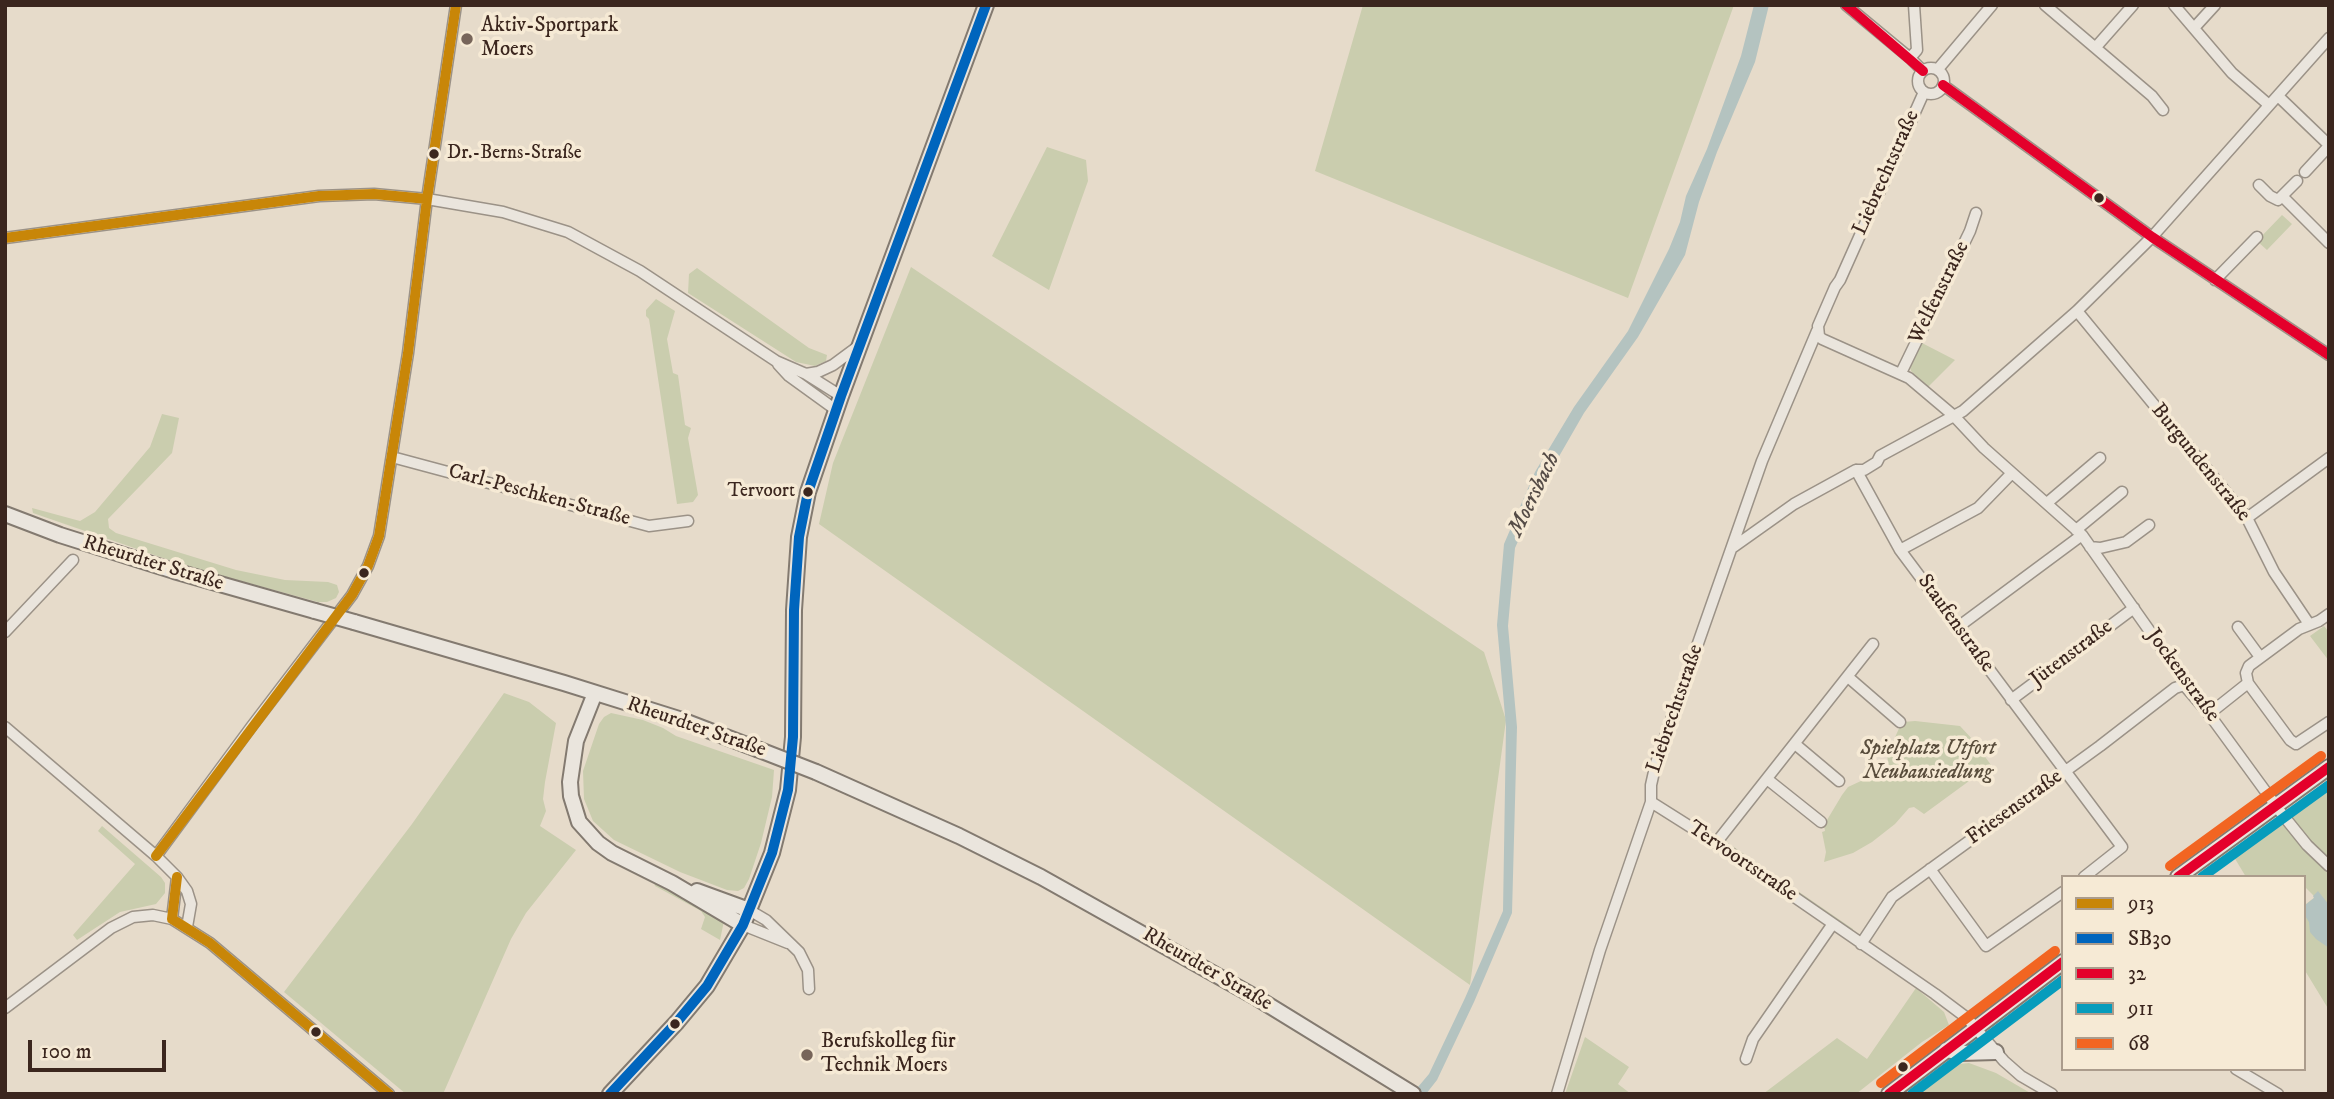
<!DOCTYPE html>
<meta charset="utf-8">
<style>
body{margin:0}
#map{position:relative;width:2334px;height:1099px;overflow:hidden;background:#e6dbca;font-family:"IM FELL DW Pica",serif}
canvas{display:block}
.frame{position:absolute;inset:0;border:7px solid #3b261e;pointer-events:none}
.legend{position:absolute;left:2061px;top:875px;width:245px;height:196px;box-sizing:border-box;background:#f6ead5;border:2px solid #ab9c8c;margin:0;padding:9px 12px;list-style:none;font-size:21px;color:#3b261e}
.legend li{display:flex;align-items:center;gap:14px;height:35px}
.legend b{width:35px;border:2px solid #ab9c8c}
.scale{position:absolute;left:28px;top:1040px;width:138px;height:32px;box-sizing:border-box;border:4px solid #3b261e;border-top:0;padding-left:9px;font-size:21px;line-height:24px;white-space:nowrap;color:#3b261e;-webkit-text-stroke:5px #f6ead5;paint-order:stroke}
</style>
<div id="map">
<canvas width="2334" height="1099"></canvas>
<div class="frame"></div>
<ul class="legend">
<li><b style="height:9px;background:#c88608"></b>913</li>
<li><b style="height:9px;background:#0065bd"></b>SB30</li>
<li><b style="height:9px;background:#e4002b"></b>32</li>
<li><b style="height:9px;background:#069cbc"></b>911</li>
<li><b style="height:9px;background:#f26522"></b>68</li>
</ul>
<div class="scale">100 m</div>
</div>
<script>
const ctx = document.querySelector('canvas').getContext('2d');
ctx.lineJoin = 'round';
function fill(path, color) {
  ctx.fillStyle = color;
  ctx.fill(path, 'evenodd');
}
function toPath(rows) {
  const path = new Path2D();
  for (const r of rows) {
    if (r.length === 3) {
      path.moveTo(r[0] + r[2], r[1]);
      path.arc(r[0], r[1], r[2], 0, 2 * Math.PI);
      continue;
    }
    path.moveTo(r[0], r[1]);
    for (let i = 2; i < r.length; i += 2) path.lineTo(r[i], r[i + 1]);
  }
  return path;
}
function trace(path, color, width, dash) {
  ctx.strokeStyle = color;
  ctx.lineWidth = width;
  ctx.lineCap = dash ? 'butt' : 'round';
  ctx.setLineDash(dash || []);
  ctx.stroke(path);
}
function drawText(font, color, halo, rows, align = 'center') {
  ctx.font = font + ' "IM FELL DW Pica",serif';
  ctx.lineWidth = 7;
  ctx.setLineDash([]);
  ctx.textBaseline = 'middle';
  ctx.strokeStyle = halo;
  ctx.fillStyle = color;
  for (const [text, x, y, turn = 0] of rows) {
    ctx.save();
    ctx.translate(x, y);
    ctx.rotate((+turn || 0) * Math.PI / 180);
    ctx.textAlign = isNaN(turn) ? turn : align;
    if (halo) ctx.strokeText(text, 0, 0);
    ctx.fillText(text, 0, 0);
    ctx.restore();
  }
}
fill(toPath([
 [1363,5,1734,5,1628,298,1315,171],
 [1047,147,1086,160,1088,181,1049,290,992,256],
 [2282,215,2292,224,2267,250,2257,241],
 [911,267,1484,652,1506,720,1470,985,819,524,833,463],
 [697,268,809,348,827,355,826,361,815,366,796,362,688,293,689,274],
 [656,299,675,311,667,339,673,373,678,375,685,425,691,428,688,438,698,495,693,502,677,504,649,319,646,316,646,310],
 [1922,343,1955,360,1928,387,1911,371,1910,367],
 [162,414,179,418,172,453,108,519,109,528,116,533,236,570,285,580,328,582,337,585,339,592,336,598,327,602,318,602,186,566,33,513,32,508,80,521,95,512,150,447],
 [2324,626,2329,632,2329,661,2310,636],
 [504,693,529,702,556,723,545,782,543,799,546,811,540,826,576,850,526,913,511,939,443,1094,406,1094,284,992,412,824],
 [611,713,643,720,663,728,676,736,774,770,772,797,761,843,749,879,744,888,738,891,727,890,680,872,614,840,593,821,584,799,583,771,599,724,604,717],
 [1915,721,1960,726,1973,740,1991,765,1924,814,1914,807,1909,808,1895,824,1872,842,1853,853,1824,862,1826,852,1822,832,1825,831,1824,825,1842,795,1848,787,1889,768,1887,755,1901,724,1903,722],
 [2329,788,2329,1010,2304,969,2304,903,2306,904,2315,897,2304,886,2304,877,2246,877,2234,857],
 [102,826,161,877,165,883,165,893,156,904,120,912,77,940,73,935,135,864,98,831],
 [1726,839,1728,843,1853,929,1852,931,1727,845],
 [654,882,709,910,724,921,720,940,701,929,705,917,701,911,655,886],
 [1916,988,1944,1012,1949,1025,1922,1042,1856,1094,1763,1094,1837,1038,1867,1059],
 [1585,1037,1629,1067,1618,1084,1631,1094,1565,1094],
 [1969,1063,1996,1073,2032,1094,1915,1094,1934,1077,1960,1064]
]), '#cacdae');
fill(toPath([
 [1754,5,1769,5,1755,62,1717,152,1699,202,1685,255,1638,337,1584,413,1546,479,1515,548,1508,626,1517,727,1512,913,1474,1002,1437,1080,1426,1094,1412,1094,1429,1074,1465,998,1503,911,1506,727,1497,625,1504,544,1535,472,1574,407,1628,331,1669,249,1680,222,1686,196,1707,149,1741,56],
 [2318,891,2329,905,2329,948,2316,939,2310,932,2309,922,2304,914,2304,906,2314,898,2313,896]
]), '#b4c3c0');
const minor = toPath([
 [1846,5,1910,58,1923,71],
 [2045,5,2152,96,2163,110],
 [2174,5,2232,73,2269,105],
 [2194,28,2215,5],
 [2096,47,2133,5],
 [1910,58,1917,50,1914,5],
 [1931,81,13],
 [1938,69,1992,5],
 [1943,85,2152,237,2329,355],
 [1924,92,1840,280,1835,287,1818,326,1819,336,1822,339,1909,378,1954,416,1984,448,2082,535,2182,677,2184,685,2209,714,2282,814,2307,845,2329,866],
 [2278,96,2329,145],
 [2305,172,2329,146],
 [2259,185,2270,196,2278,200,2297,181],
 [2283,197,2329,243],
 [5,238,319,196,374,194,427,199,503,212,568,232,640,271,776,361,806,374,841,396],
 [2215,280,2257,237],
 [2077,311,2247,518,2274,572,2309,624],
 [778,364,789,376,836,410],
 [1901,373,1970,231,1976,213],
 [806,374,818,372,833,365,860,345],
 [392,457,649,526,688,521],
 [1856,470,1900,550,2122,847,2084,877],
 [2047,503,2100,458],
 [2247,518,2329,458],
 [2076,530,2122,492],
 [2090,547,2100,548,2126,542,2149,525],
 [1732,548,1794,504,1856,470,1864,470,1877,462,1880,456,1963,411,2077,311,2152,237,2329,38],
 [1900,550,1978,508,2012,473],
 [2329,614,2319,621,2299,629,2249,666,2246,673,2248,683,2290,740,2296,744,2329,722],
 [1958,627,2082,535],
 [2238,627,2260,657],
 [5,632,73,560],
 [1848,677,1900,722],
 [2011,700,2134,608],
 [2209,714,2248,683],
 [5,727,156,856,177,877,187,891,191,904,187,927],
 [1795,744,1839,781],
 [1767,779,1821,822],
 [1651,802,1716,843,1935,994,1967,1018,2004,1061,2021,1076,2052,1094],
 [1716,843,1873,644],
 [156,856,252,726,352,595,368,566,379,536,408,353,427,199,456,5],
 [1930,869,1986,946,2063,892],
 [749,910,766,920,799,952,808,970,809,989],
 [172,919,177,877],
 [743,925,788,943],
 [1861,944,1892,897,2100,746,2175,688,2184,685],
 [5,1008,111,928,133,917,153,915,172,919,210,943,389,1094],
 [1746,1059,1753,1039,1832,925],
 [2236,1069,2278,1094],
 [1557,1094,1600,950,1651,802,1651,785,1656,763,1762,461,1817,331]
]);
const secondary = toPath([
 [5,514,60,535,174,571,315,611],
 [354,622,564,683,679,719,757,749],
 [595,693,576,741,570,782,571,796,579,822,598,843,612,853,672,883,743,925],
 [816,772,959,836,1041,877,1257,998,1413,1094],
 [2178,877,2329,767],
 [697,891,749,910],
 [1946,1050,1961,1053,1996,1052],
 [610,1094,677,1022,707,986,743,925,772,853,788,790,793,737,794,610,799,537,808,492,841,396,986,5],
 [1889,1094,2063,962]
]);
trace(minor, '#9b9287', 13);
trace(secondary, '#837a70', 18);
trace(minor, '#eae5dd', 10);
trace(secondary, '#eae5dd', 14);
const secondaryBridge = toPath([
 [315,611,354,622],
 [757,749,816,772]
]);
trace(secondaryBridge, '#837a70', 18, []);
trace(secondaryBridge, '#eae5dd', 14);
trace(toPath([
 [5,238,319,196,374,194,427,199],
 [156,856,352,595,368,566,379,536,408,353,427,199,456,5],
 [177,877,172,919,210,943,389,1094]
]), '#c88608', 10);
trace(toPath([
 [610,1094,677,1022,707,986,743,925,772,853,788,790,793,737,794,610,799,537,808,492,841,396,986,5]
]), '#0065bd', 10);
trace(toPath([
 [1846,5,1923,71],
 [1943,85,2152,237,2329,355],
 [2178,877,2329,767],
 [1889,1094,2063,962]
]), '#e4002b', 10);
trace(toPath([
 [2202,877,2329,785],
 [1912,1094,2063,980]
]), '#069cbc', 10);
trace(toPath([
 [2170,866,2321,756],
 [1881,1083,2055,951]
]), '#f26522', 10);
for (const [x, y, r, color] of [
 [467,39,7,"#77655a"],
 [434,154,6,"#3b261e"],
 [2099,198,6,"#3b261e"],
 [808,492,6,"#3b261e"],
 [364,573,6,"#3b261e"],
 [675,1024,6,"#3b261e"],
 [316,1032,6,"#3b261e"],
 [807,1055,7,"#77655a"],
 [1903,1067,6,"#3b261e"]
]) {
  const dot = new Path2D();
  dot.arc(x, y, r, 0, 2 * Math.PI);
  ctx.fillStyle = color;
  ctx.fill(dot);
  trace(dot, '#f6ead5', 2.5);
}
drawText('19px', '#3b261e', '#f6ead5', [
 ["Dr.-Berns-Straße",447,154],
 ["Tervoort",795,492,"right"]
], 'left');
drawText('21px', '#3b261e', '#f6ead5', [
 ["Aktiv-Sportpark",481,27],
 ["Moers",481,51],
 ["Berufskolleg für",821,1043],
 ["Technik Moers",821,1067]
], 'left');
drawText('21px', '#3b261e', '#f6ead5', [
 ["Liebrechtstraße",1887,173,-66],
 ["Welfenstraße",1940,293,-64],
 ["Burgundenstraße",2200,463,51],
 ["Carl-Peschken-Straße",539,496,15],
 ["Rheurdter Straße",153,564,17],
 ["Staufenstraße",1955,624,54],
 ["Jütenstraße",2072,654,-37],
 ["Jockenstraße",2182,676,54],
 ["Liebrechtstraße",1676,709,-71],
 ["Rheurdter Straße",696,728,19],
 ["Friesenstraße",2015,808,-36],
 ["Tervoortstraße",1742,862,34],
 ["Rheurdter Straße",1207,970,30]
]);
drawText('italic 21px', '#594d3c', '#f6ead5', [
 ["Spielplatz Utfort",1928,750],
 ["Neubausiedlung",1928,774]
]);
drawText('italic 23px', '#544b46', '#f6ead5', [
 ["Moersbach",1535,495,-64]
]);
</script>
